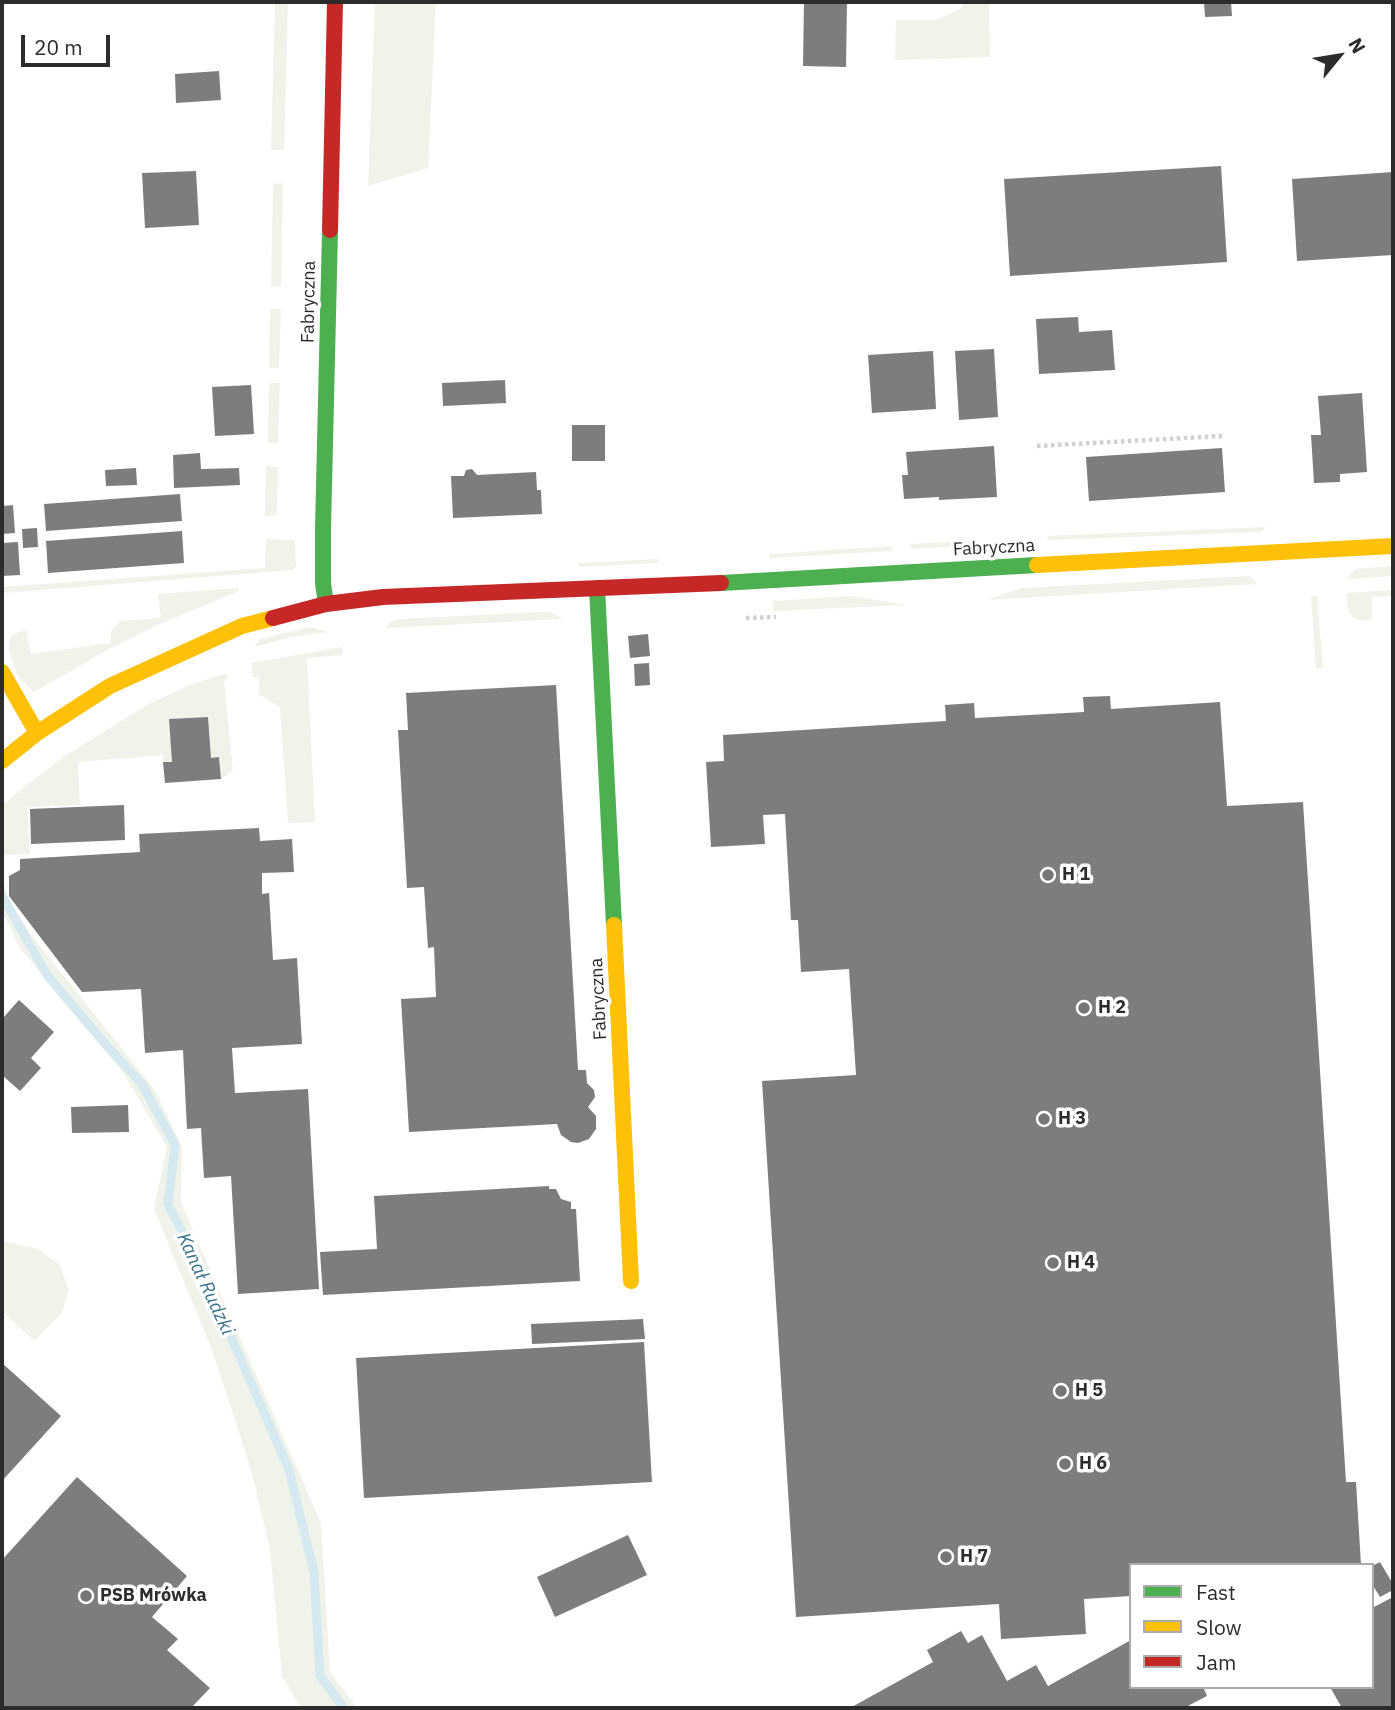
<!DOCTYPE html>
<meta charset="utf-8">
<style>
body{margin:0}
#map{position:relative;width:1395px;height:1710px;overflow:hidden;background:#fff;font-family:"IBM Plex Sans",sans-serif}
canvas{display:block}
.frame{position:absolute;inset:0;border:4px solid #2c2c2c;pointer-events:none}
.legend{position:absolute;left:1129px;top:1563px;width:245px;height:126px;box-sizing:border-box;background:#fff;border:2px solid #ababab;margin:0;padding:9px 12px;list-style:none;font-size:21px;color:#2c2c2c}
.legend li{display:flex;align-items:center;gap:14px;height:35px}
.legend b{width:35px;border:2px solid #ababab}
.north{position:absolute;left:1304px;top:21px;width:70px;height:70px;-webkit-text-stroke:5px #fff;paint-order:stroke;rotate:60deg;font-size:19px;font-weight:700;line-height:28px;text-align:center;color:#2c2c2c}
.north::after{content:'';display:block;margin:auto;width:24px;height:32px;background:#2c2c2c;clip-path:polygon(50% 0,100% 100%,50% 72%,0 100%)}
.scale{position:absolute;left:21px;top:35px;width:89px;height:32px;box-sizing:border-box;border:4px solid #2c2c2c;border-top:0;padding-left:9px;font-size:21px;line-height:24px;white-space:nowrap;color:#2c2c2c;-webkit-text-stroke:5px #fff;paint-order:stroke}
</style>
<div id="map">
<canvas width="1395" height="1710"></canvas>
<div class="frame"></div>
<ul class="legend">
<li><b style="height:9px;background:#4caf50"></b>Fast</li>
<li><b style="height:9px;background:#ffc107"></b>Slow</li>
<li><b style="height:9px;background:#c62828"></b>Jam</li>
</ul>
<div class="north">N</div>
<div class="scale">20 m</div>
</div>
<script>
const ctx = document.querySelector('canvas').getContext('2d');
ctx.lineJoin = 'round';
function fill(path, color) {
  ctx.fillStyle = color;
  ctx.fill(path, 'evenodd');
}
function toPath(rows) {
  const path = new Path2D();
  for (const r of rows) {
    path.moveTo(r[0], r[1]);
    for (let i = 2; i < r.length; i += 2) path.lineTo(r[i], r[i + 1]);
  }
  return path;
}
function trace(path, color, width, dash) {
  ctx.strokeStyle = color;
  ctx.lineWidth = width;
  ctx.lineCap = dash ? 'butt' : 'round';
  ctx.setLineDash(dash || []);
  ctx.stroke(path);
}
function drawText(font, color, halo, rows, align = 'center') {
  ctx.font = font + ' "IBM Plex Sans",sans-serif';
  ctx.lineWidth = 7;
  ctx.setLineDash([]);
  ctx.textBaseline = 'middle';
  ctx.strokeStyle = halo;
  ctx.fillStyle = color;
  for (const [text, x, y, turn = 0] of rows) {
    ctx.save();
    ctx.translate(x, y);
    ctx.rotate((+turn || 0) * Math.PI / 180);
    ctx.textAlign = isNaN(turn) ? turn : align;
    if (halo) ctx.strokeText(text, 0, 0);
    ctx.fillText(text, 0, 0);
    ctx.restore();
  }
}
fill(toPath([
 [275,2,288,2,284,150,271,150],
 [375,2,436,2,428,168,368,186],
 [963,2,989,2,990,57,895,60,896,20,936,20,962,8],
 [283,183,281,286,271,287,273,184],
 [270,309,281,309,279,368,269,368],
 [269,383,280,383,278,443,268,443],
 [266,466,278,467,277,515,265,516],
 [1266,527,1261,532,1050,540,1046,536],
 [266,539,295,540,296,566,293,570,2,593,2,587,265,568],
 [976,541,974,545,912,549,910,544],
 [893,546,891,551,770,558,769,554],
 [659,559,658,563,580,567,578,563],
 [1393,566,1393,576,1347,579,1355,569],
 [1250,576,1257,584,987,600,1022,588],
 [239,588,239,591,162,623,113,647,34,692,17,675,9,650,9,641,12,635,26,630,31,654,111,643,111,631,120,621,161,618,158,594],
 [1393,590,1393,596,1372,597,1372,619,1361,621,1353,618,1348,611,1347,593],
 [852,596,907,605,773,611,773,601],
 [1311,596,1317,596,1323,668,1316,669],
 [541,612,550,612,563,619,386,628,390,622,401,619],
 [310,627,328,632,292,637,254,647,260,639],
 [342,647,343,655,307,658,315,822,288,823,280,707,259,694,259,677,253,677,251,663],
 [227,673,227,680,224,682,233,770,221,779,219,758,211,758,208,717,170,719,172,762,163,762,163,755,78,762,80,805,27,807,30,854,2,855,2,805,63,757,149,704,190,685],
 [2,878,8,898,32,936,155,1090,182,1147,181,1203,321,1523,330,1672,357,1708,301,1708,282,1676,270,1550,252,1473,212,1350,154,1209,167,1147,122,1071,20,948,2,911],
 [2,1241,38,1249,60,1265,69,1290,62,1313,34,1341,2,1311]
]), '#f0f3ea');
trace(toPath([
 [2,896,47,975,107,1046,142,1084,175,1145,168,1204,201,1268,289,1470,314,1572,320,1676,344,1708]
]), '#d6e9f0', 9);
fill(toPath([
 [804,2,847,2,846,67,803,66],
 [1204,2,1231,2,1232,16,1205,17],
 [219,71,221,100,176,103,175,74],
 [1221,166,1227,262,1010,276,1004,179],
 [196,171,199,225,145,228,142,173],
 [1393,172,1393,255,1297,261,1292,179],
 [1078,317,1079,332,1112,330,1115,370,1039,374,1036,319],
 [994,349,998,417,959,420,955,351],
 [933,351,936,409,872,413,868,355],
 [505,380,506,403,443,406,442,383],
 [251,385,254,434,215,436,212,387],
 [1362,393,1367,472,1340,474,1340,482,1314,483,1311,435,1321,435,1318,396],
 [572,425,605,425,605,461,572,461],
 [994,446,997,497,939,500,939,497,904,499,902,475,908,475,906,452],
 [1222,448,1225,492,1089,501,1086,457],
 [200,453,201,469,239,468,240,485,174,488,173,455],
 [136,468,137,485,106,486,105,470],
 [472,469,477,475,536,472,537,490,541,490,542,514,453,518,451,476,464,476,466,470],
 [180,494,182,521,46,531,44,504],
 [13,505,15,533,2,534,2,506],
 [37,528,38,547,23,548,22,529],
 [182,531,184,563,48,573,46,541],
 [18,542,20,575,2,576,2,543],
 [648,634,650,656,630,658,628,636],
 [649,663,650,685,635,686,634,664],
 [556,685,578,1070,586,1070,587,1083,594,1090,595,1097,588,1107,596,1116,596,1129,589,1139,578,1143,571,1142,561,1135,557,1124,409,1132,401,999,436,997,434,947,428,948,424,887,407,888,398,730,408,730,406,693],
 [1110,696,1111,709,1220,702,1227,806,1303,802,1346,1482,1356,1482,1361,1565,1131,1565,1131,1596,1084,1599,1086,1634,1001,1639,999,1604,796,1617,762,1081,856,1075,849,969,801,972,798,920,791,920,785,814,763,815,765,844,711,847,706,762,724,761,723,735,946,721,945,705,974,703,975,718,1084,712,1083,697],
 [208,717,211,758,219,757,221,779,165,783,163,762,172,762,169,719],
 [124,805,125,840,31,844,30,809],
 [259,828,260,841,292,839,294,872,262,873,262,894,269,893,273,960,297,958,302,1044,232,1048,235,1093,308,1089,319,1289,238,1294,231,1176,204,1178,201,1128,187,1129,183,1050,145,1053,141,989,82,992,9,896,9,876,20,870,20,859,140,852,139,834],
 [19,1000,54,1032,31,1058,41,1068,20,1091,2,1075,2,1019],
 [128,1105,129,1132,72,1133,71,1107],
 [549,1186,549,1189,556,1189,561,1199,571,1202,571,1209,576,1209,580,1281,323,1295,320,1252,377,1249,374,1196],
 [643,1319,645,1339,532,1344,531,1324],
 [644,1342,652,1482,364,1498,356,1358],
 [2,1363,61,1416,2,1481],
 [77,1477,187,1576,152,1617,178,1639,167,1650,210,1688,191,1708,2,1708,2,1560],
 [628,1535,647,1575,555,1617,537,1577],
 [1380,1562,1393,1584,1393,1590,1380,1597,1372,1584,1372,1566],
 [1391,1598,1393,1602,1393,1707,1342,1708,1330,1687,1372,1687,1372,1608],
 [961,1631,968,1643,982,1635,1007,1681,1036,1665,1048,1686,1131,1640,1131,1687,1203,1687,1207,1696,1184,1708,850,1708,933,1662,927,1650]
]), '#7d7d7d');
trace(toPath([
 [1037,446,1222,436],
 [746,618,776,617]
]), '#d1d1d1', 4.5, [3.5, 3.5]);
trace(toPath([
 [721,583,1037,565],
 [597,588,614,925],
 [326,604,323,583,323,529,330,230]
]), '#4caf50', 16);
trace(toPath([
 [1037,565,1393,546],
 [2,672,37,733],
 [2,761,37,733,110,686,242,626,273,618],
 [614,925,631,1281]
]), '#ffc107', 16);
trace(toPath([
 [330,230,335,2],
 [273,618,326,604,383,597,721,583]
]), '#c62828', 16);
for (const [x, y, r, color] of [
 [1048,875,7,"#767676"],
 [1084,1008,7,"#767676"],
 [1044,1119,7,"#767676"],
 [1053,1263,7,"#767676"],
 [1061,1391,7,"#767676"],
 [1065,1464,7,"#767676"],
 [946,1557,7,"#767676"],
 [86,1596,7,"#767676"]
]) {
  const dot = new Path2D();
  dot.arc(x, y, r, 0, 2 * Math.PI);
  ctx.fillStyle = color;
  ctx.fill(dot);
  trace(dot, '#fff', 2.5);
}
drawText('18px', '#2c2c2c', '#fff', [
 ["Fabryczna",309,302,-89],
 ["Fabryczna",994,548,-3],
 ["Fabryczna",599,999,-93]
]);
drawText('bold 18px', '#2c2c2c', '#fff', [
 ["H 1",1062,875],
 ["H 2",1098,1008],
 ["H 3",1058,1119],
 ["H 4",1067,1263],
 ["H 5",1075,1391],
 ["H 6",1079,1464],
 ["H 7",960,1557],
 ["PSB Mrówka",100,1596]
], 'left');
drawText('italic 19px', '#3b758d', '#fff', [
 ["Kanał Rudzki",205,1284,65]
]);
</script>
